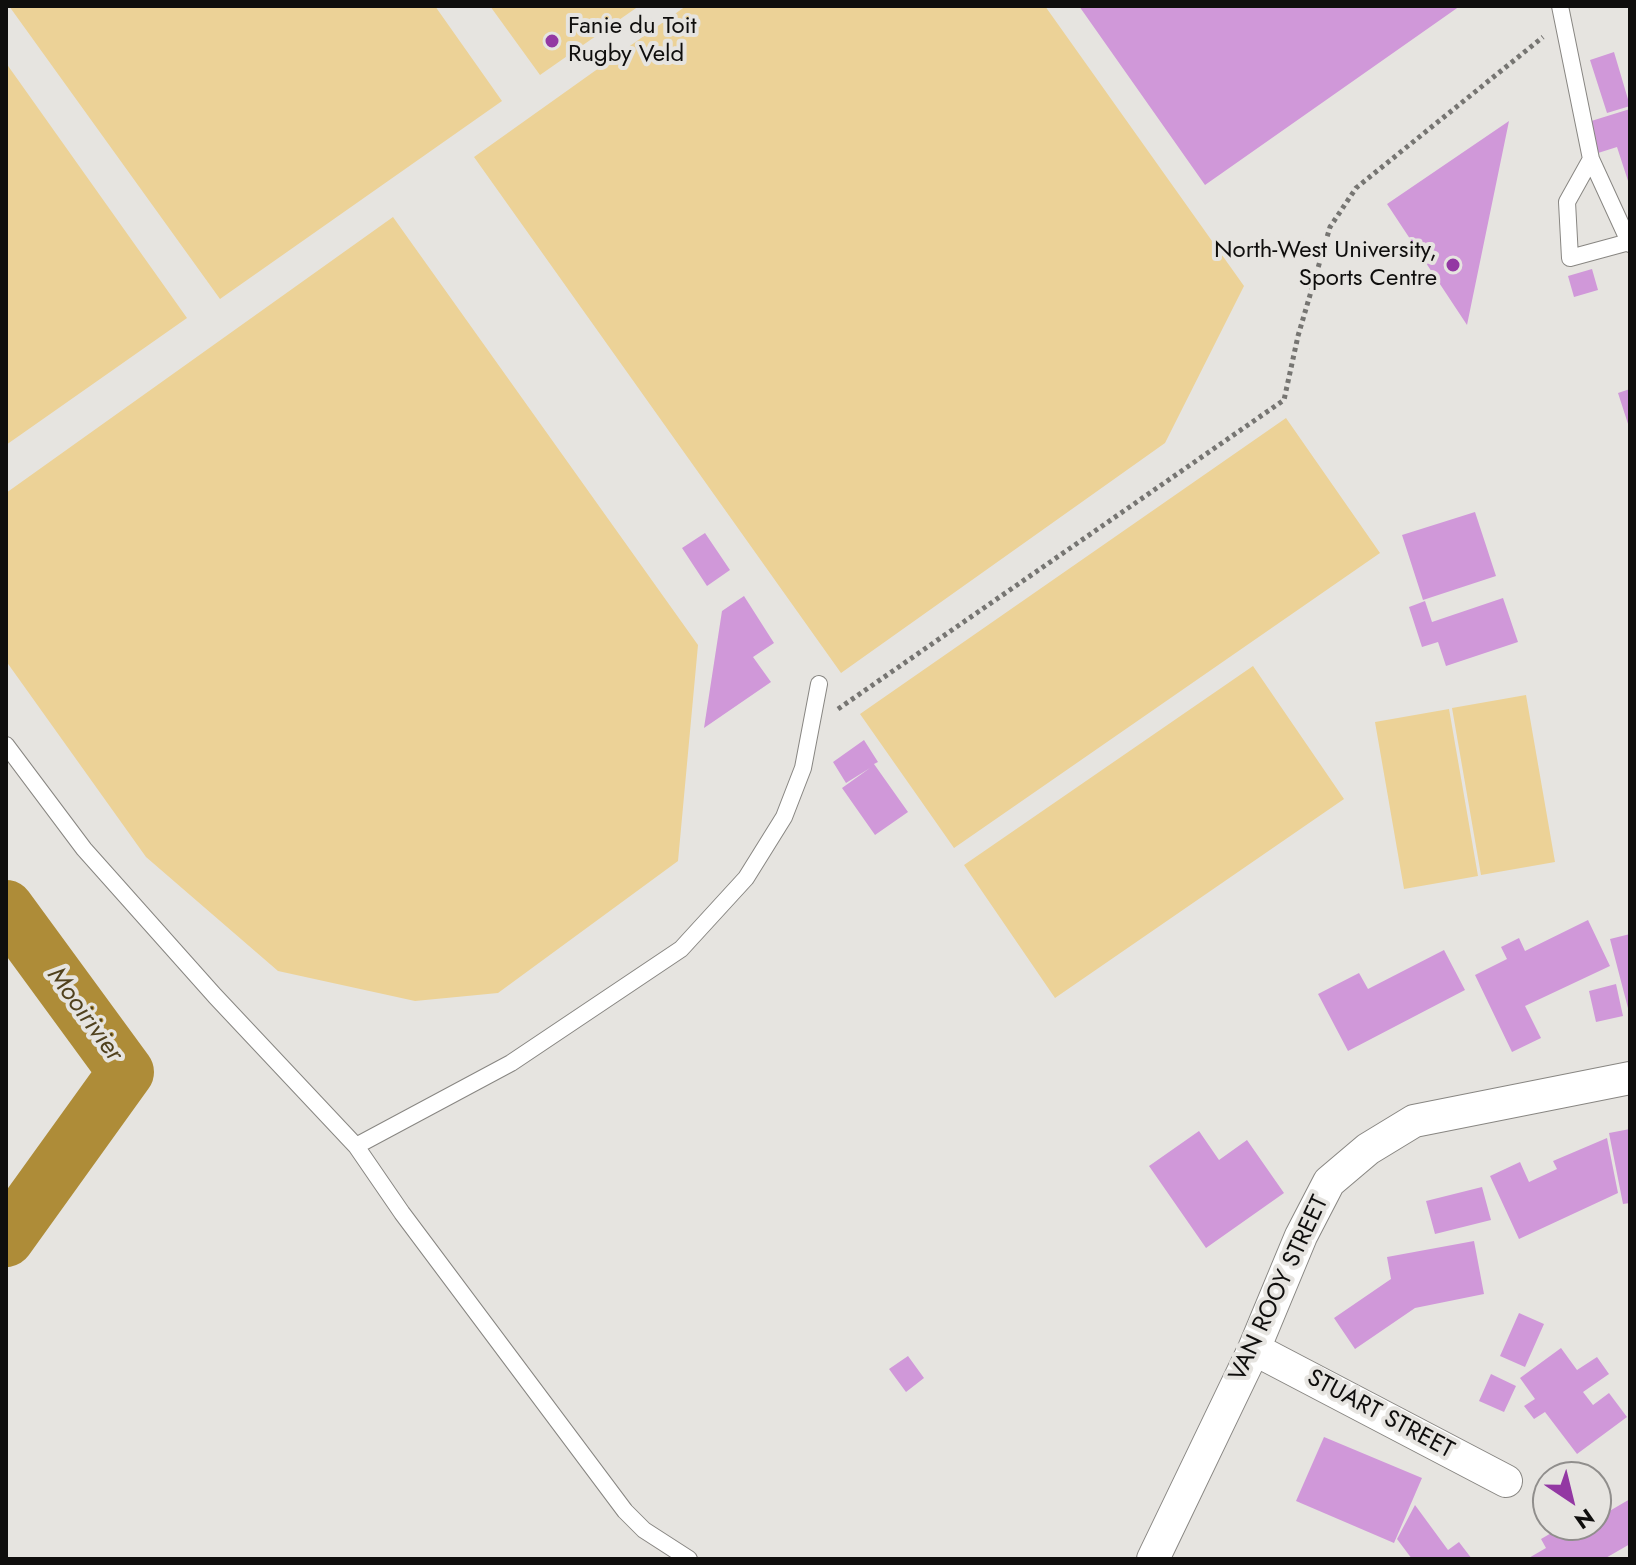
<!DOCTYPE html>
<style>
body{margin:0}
#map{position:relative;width:1636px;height:1565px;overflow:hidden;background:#e6e4e0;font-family:Jost,sans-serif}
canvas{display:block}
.frame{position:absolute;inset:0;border:8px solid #0f0e0d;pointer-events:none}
.north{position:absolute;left:1532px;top:1461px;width:80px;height:80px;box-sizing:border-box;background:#e6e4e0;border:2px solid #908e8c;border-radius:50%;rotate:145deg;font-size:22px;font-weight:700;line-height:32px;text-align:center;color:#0f0e0d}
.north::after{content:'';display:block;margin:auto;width:28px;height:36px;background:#9338a3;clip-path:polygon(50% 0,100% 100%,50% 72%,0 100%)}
</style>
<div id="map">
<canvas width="1636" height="1565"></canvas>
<div class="frame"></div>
<div class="north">N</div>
</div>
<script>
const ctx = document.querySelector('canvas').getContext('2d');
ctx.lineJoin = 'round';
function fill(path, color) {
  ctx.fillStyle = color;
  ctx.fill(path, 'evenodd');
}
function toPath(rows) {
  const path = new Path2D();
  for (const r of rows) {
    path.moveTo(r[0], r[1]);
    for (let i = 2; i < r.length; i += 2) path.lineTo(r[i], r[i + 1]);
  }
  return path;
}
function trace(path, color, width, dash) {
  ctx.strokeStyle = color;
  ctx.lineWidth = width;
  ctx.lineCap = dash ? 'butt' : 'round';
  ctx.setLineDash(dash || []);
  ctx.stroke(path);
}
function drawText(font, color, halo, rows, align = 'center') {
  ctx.font = font + ' Jost,sans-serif';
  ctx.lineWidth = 8;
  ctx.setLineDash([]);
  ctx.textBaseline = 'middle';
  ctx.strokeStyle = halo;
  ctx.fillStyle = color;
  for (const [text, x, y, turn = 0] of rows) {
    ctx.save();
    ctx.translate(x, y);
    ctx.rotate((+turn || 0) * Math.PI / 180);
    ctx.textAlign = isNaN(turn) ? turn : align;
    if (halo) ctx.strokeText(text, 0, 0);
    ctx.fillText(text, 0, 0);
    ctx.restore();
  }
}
fill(toPath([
 [9,6,435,6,502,101,220,299],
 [490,6,639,6,540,75],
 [686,6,1045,6,1244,286,1165,443,841,673,474,157],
 [6,63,187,318,6,445],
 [393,217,698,645,678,861,498,993,415,1001,278,971,146,857,6,661,6,493],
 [1286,418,1380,553,954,848,860,714],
 [1253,666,1344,799,1055,998,964,865],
 [1526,695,1555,862,1481,875,1452,708],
 [1449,709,1478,876,1404,889,1375,722]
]), '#ecd297');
trace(toPath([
 [6,908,126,1072,6,1239]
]), '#ae8c38', 56);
fill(toPath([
 [1079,6,1460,6,1205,185],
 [1614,52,1630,106,1607,113,1590,60],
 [1630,109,1630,184,1629,184,1617,147,1598,153,1588,122],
 [1509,121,1467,325,1387,204],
 [1592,269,1598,290,1574,297,1568,276],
 [1630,389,1630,427,1629,427,1618,393],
 [1475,512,1496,576,1423,600,1402,535],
 [705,533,730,570,707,586,682,548],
 [744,596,774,643,753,657,771,682,704,728,722,611],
 [1503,598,1518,642,1446,666,1438,642,1422,647,1409,607,1425,601,1432,622],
 [864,740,878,762,874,764,908,812,875,835,842,788,870,768,846,783,833,762],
 [1588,920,1610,966,1525,1006,1541,1038,1512,1052,1475,975,1507,959,1501,947,1519,938,1525,951],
 [1630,934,1630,1012,1629,1012,1610,939],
 [1444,950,1465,990,1348,1051,1318,994,1359,973,1368,989],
 [1616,984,1623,1016,1596,1022,1589,991],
 [1630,1129,1630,1203,1623,1204,1609,1133],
 [1199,1131,1219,1160,1247,1140,1284,1193,1206,1248,1149,1166],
 [1607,1138,1618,1193,1519,1239,1490,1176,1520,1162,1529,1182,1557,1169,1553,1161],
 [1482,1187,1491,1220,1435,1234,1426,1201],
 [1474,1241,1484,1294,1415,1308,1355,1349,1334,1318,1391,1279,1387,1257],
 [1519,1313,1544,1324,1525,1367,1500,1356],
 [1561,1348,1577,1370,1597,1357,1609,1374,1583,1392,1593,1405,1609,1393,1627,1417,1577,1454,1545,1412,1534,1419,1524,1406,1535,1399,1520,1378],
 [908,1356,924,1378,906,1392,889,1369],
 [1491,1374,1516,1386,1504,1412,1479,1401],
 [1324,1437,1422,1478,1394,1543,1296,1501],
 [1630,1499,1630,1544,1604,1559,1527,1559,1546,1548,1541,1539,1565,1525,1596,1525,1596,1507,1601,1516],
 [1415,1505,1448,1550,1459,1542,1472,1559,1412,1559,1397,1539]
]), '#d098d9');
const service = toPath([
 [1560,6,1591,159,1630,244],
 [1591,159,1567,202,1570,258,1629,242],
 [6,745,84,849,215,996,356,1146,402,1213,625,1511,644,1530,689,1559],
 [356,1146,511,1063,681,949,746,878,784,817,803,768,819,684]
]);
const minor = toPath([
 [1254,1349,1506,1481],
 [1153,1559,1254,1349,1301,1236,1329,1182,1368,1149,1414,1121,1630,1078]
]);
trace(service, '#888682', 18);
trace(minor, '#888682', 34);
trace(toPath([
 [838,709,1284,400,1298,336,1330,227,1356,188,1543,37]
]), '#767572', 5, [4, 4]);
trace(service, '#fff', 16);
trace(minor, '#fff', 32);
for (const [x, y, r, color] of [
 [552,41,8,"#9338a3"],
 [1453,265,8,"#9338a3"]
]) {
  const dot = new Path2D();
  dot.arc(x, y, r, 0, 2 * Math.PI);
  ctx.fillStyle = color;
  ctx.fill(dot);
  trace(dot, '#e6e4e0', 3);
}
drawText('24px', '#0f0e0d', '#e6e4e0', [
 ["Fanie du Toit",568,27],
 ["Rugby Veld",568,55],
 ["North-West University,",1437,251,"right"],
 ["Sports Centre",1437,279,"right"]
], 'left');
drawText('24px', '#0f0e0d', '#e6e4e0', [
 ["VAN ROOY STREET",1280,1289,-65],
 ["STUART STREET",1380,1415,28]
]);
drawText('italic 26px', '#50411d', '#e6e4e0', [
 ["Mooirivier",84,1015,54]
]);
</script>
